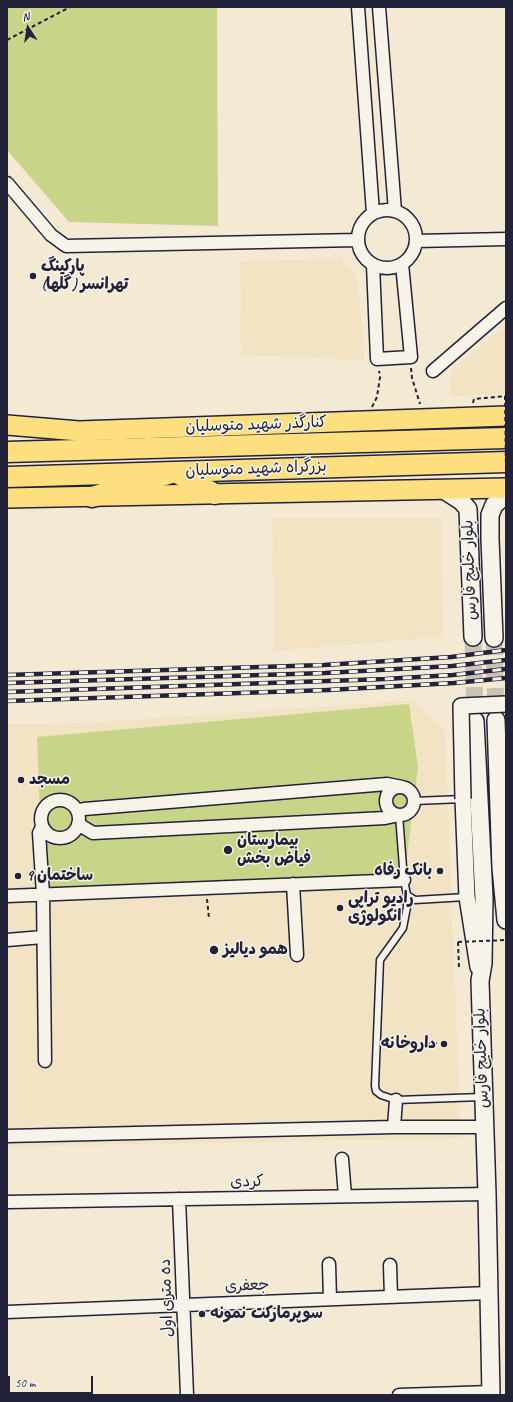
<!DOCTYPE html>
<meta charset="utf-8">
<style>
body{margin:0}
#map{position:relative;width:513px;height:1402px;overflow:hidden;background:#f4ead3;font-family:Caveat,sans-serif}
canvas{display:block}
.frame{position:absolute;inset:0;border:8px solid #22223b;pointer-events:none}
.north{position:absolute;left:8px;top:8px;width:40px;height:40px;-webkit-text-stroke:3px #f7f3e8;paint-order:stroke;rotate:348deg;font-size:11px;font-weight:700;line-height:16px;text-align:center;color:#22223b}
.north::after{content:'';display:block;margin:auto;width:14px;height:18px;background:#22223b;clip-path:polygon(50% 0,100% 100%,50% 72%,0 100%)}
.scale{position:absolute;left:8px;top:1376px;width:85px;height:18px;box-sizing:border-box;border:2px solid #22223b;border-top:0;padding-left:5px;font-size:12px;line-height:14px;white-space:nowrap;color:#22223b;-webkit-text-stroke:3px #f7f3e8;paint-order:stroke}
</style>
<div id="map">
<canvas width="513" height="1402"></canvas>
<div class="frame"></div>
<div class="north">N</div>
<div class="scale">50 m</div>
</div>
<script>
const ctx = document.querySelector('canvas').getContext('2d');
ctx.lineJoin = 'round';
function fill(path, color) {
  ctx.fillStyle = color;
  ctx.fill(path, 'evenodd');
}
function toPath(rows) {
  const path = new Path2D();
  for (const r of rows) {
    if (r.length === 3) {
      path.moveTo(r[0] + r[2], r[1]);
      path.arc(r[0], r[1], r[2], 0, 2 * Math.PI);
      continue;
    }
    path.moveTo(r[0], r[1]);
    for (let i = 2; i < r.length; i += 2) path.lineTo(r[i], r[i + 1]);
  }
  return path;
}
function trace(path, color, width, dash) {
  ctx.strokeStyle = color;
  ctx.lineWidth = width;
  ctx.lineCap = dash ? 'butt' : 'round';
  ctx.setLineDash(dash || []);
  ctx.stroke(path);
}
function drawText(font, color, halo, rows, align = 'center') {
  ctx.font = font + ' Caveat,"Playpen Sans Arabic",sans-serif';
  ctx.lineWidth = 3;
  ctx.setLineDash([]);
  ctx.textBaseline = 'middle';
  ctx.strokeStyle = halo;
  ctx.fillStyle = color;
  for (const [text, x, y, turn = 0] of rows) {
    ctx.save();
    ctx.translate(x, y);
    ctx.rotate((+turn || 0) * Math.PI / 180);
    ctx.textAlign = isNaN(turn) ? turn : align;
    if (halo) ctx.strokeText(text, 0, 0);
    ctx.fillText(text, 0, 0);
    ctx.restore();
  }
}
fill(toPath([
 [342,258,357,276,365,360,241,355,240,262],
 [506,325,506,394,451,396,450,379,452,369],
 [272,518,441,518,443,637,274,651],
 [414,700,445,730,461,1138,7,1147,7,724,88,723]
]), '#f2e3c4');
fill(toPath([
 [7,7,217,7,218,226,69,222,7,150],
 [409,704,418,767,404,880,43,894,37,737]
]), '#c8d589');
trace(toPath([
 [473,637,475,721],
 [494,638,496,719]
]), '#cac2b5', 17, [17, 8]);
const service = toPath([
 [414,801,463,799],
 [399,815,404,880,407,895,407,907,403,928,380,960,375,1086,376,1091,381,1095,396,1100,482,1097],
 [407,895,415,900,466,897]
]);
const minor = toPath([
 [358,7,373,213],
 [379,7,395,211],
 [7,183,51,235,66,246,357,240],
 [387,239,29],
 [416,241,506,239],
 [373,265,377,359,411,357,402,264],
 [433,371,506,308],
 [400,801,14],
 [60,819,19],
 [78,811,84,809,387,784,402,787],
 [78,824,93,833,385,818,399,815],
 [42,827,39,833,43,894,45,1061],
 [293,884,297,955],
 [7,896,404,880],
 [7,940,43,937],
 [394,1127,396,1100],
 [7,1136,394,1127,485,1127],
 [342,1159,345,1196],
 [179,1199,187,1395],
 [7,1202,487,1194],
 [329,1264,330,1299],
 [390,1265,391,1297],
 [7,1312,489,1293],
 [399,1395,491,1392]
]);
const tertiary = toPath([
 [463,799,467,897,478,967]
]);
const secondary = toPath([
 [444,490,461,501,468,509,473,637],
 [494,638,490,539,490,515,494,505,506,495],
 [496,720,501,868,506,920],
 [475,721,484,898,483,963,480,981,487,1194,491,1395]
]);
const primary = toPath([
 [7,425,79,431,506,416],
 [7,498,506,488]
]);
const trunk = toPath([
 [7,452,506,438],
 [7,477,506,462],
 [92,497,175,472,215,494]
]);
trace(service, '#22223b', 9);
trace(minor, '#22223b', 15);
trace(tertiary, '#22223b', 18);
trace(secondary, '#22223b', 20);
trace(primary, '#22223b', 22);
trace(trunk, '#22223b', 23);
trace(toPath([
 [7,40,70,7],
 [411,368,412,378,420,404],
 [473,403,474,399,506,396],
 [372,407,377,397,380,377,379,371],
 [207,899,209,918],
 [458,942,459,969],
 [384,1045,439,1043]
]), '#22223b', 2, [4, 3]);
trace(service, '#f7f3e8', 6);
trace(minor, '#f7f3e8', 12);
trace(tertiary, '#f7f3e8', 15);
trace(secondary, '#f7f3e8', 17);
trace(primary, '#fedf80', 19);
trace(trunk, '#fedf80', 20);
const rail = toPath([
 [7,675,324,665,451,657,506,650],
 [7,683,325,673,452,666,506,660],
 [7,692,385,679,453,675,506,669],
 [7,701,328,690,454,683,506,678]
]);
trace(rail, '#22223b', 4.5);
trace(rail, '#f7f3e8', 3, [9]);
const tertiaryBridge = toPath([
 [463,799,461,706,506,704]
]);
trace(tertiaryBridge, '#22223b', 18, []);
trace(toPath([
 [505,396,506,474],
 [458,942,506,940]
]), '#22223b', 2, [4, 3]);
trace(tertiaryBridge, '#f7f3e8', 15);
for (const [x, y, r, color] of [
 [33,276,4,"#22223b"],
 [21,780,4,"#22223b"],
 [228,850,5,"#22223b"],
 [440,871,4,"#22223b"],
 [18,876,4,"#22223b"],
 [340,908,4,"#22223b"],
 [214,950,5,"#22223b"],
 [444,1044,4,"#22223b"],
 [202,1314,4,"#22223b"]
]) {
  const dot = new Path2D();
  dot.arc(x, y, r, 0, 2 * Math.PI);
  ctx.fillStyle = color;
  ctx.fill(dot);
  trace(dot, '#f7f3e8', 1.5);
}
drawText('bold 16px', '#22223b', '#f7f3e8', [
 ["پارکینگ",41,267],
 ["تهرانسر (گلها)",41,285],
 ["مسجد",29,780],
 ["بیمارستان",237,841],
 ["فیاض بخش",237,859],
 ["بانک رفاه",432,871,"right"],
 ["ساختمان 9",26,876],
 ["رادیو تراپی",348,899],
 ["انکولوژی",348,917],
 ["همو دیالیز",223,950],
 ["داروخانه",436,1044,"right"],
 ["سوپرمارکت نمونه",210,1314]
], 'left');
drawText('16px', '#22223b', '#f7f3e8', [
 ["کنارگذر شهید متوسلیان",256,425,-2],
 ["بزرگراه شهید متوسلیان",256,469,-2],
 ["بلوار خلیج فارس",470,570,-92],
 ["بلوار خلیج فارس",482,1058,-92],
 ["کردی",247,1182,-1],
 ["جعفری",247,1286,-2],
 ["ده متری اول",167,1298,-92]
]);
</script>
